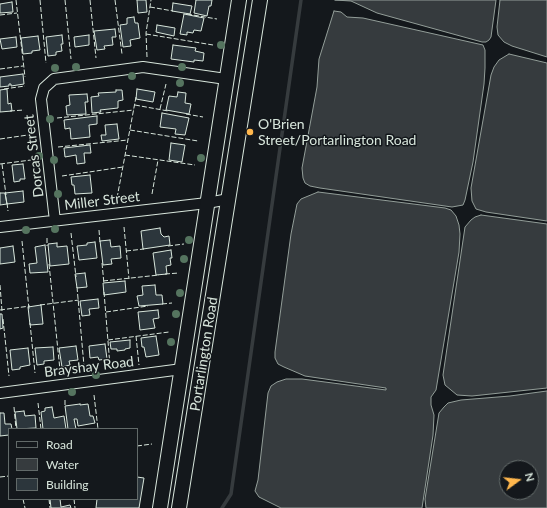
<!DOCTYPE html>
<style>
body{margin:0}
#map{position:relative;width:547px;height:508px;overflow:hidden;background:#14181c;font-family:Lato,sans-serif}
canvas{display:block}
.legend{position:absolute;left:8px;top:428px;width:130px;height:72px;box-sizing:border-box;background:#14181c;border:1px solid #626a69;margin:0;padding:5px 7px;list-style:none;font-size:12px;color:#d8e6dc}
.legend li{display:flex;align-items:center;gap:8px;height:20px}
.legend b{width:20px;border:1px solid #626a69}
.north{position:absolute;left:499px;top:460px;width:40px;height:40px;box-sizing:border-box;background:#14181c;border:1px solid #626a69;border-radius:50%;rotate:75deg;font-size:11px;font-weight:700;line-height:16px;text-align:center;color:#d8e6dc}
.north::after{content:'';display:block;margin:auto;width:14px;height:18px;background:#ffb74d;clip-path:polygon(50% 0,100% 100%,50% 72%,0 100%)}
</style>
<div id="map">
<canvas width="547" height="508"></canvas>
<ul class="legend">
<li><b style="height:5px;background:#14181c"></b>Road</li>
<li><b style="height:11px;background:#363b3e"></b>Water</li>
<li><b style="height:11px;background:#2c363c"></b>Building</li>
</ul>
<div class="north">N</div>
</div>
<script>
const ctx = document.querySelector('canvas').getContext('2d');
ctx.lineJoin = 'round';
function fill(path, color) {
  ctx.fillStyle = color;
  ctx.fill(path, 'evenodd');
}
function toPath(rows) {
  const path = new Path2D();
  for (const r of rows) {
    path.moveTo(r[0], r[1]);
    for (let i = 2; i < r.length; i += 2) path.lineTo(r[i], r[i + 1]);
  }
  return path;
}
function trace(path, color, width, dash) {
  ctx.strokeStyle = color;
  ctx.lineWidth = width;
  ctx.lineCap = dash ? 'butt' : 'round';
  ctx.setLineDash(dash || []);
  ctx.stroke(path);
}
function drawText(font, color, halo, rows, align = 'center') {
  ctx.font = font + ' Lato,sans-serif';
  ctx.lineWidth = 3;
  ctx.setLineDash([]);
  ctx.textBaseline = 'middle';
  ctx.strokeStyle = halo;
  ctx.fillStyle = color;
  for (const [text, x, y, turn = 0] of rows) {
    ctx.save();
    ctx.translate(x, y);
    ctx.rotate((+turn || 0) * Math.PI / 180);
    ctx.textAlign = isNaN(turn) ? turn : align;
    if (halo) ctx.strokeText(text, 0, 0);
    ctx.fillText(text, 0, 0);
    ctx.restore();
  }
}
const water = toPath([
 [335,0,496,0,491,37,489,40,486,42,482,42,377,13,351,1,335,0],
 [500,0,547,0,547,57,512,46,504,42,498,35,497,27,500,0],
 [334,11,341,12,347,17,363,18,483,45,485,50,485,68,484,84,473,162,465,200,463,205,452,207,320,188,310,186,305,183,303,178,302,168,317,87,319,59,334,11],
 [509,54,547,63,547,221,486,212,476,209,472,201,471,188,491,75,494,67,499,60,509,54],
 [318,192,445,208,451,210,456,216,459,225,460,234,459,252,436,390,431,397,431,405,434,415,433,435,422,508,281,508,259,497,255,491,258,480,268,393,271,386,277,382,286,379,302,379,386,390,386,388,305,376,284,367,278,364,275,358,275,352,291,234,297,204,301,199,318,192],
 [481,215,547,224,547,388,472,396,457,395,445,385,443,375,465,227,471,220,475,217,481,215],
 [547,391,547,508,426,508,425,499,439,413,444,407,448,403,461,400,510,396,547,391],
 [507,468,531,468,531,492,507,492,507,468]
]);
fill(water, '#363b3e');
trace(water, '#939e99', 1);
trace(toPath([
 [222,508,231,494,301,0]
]), '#363b3e', 3.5);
const building = toPath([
 [137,0,146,0,147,12,138,13,137,0],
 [196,0,212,0,211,6,209,6,207,16,194,13,196,0],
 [12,2,13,12,0,13,0,4,12,2],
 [173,3,192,6,190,14,172,11,173,3],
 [184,14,204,18,201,31,194,30,193,33,187,32,187,35,180,34,184,14],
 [134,17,135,23,138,23,140,38,130,40,131,46,123,47,120,25,127,24,127,18,134,17],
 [157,25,175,28,174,36,156,32,157,25],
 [115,29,116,37,112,37,113,45,104,46,105,49,97,50,94,31,115,29],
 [62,35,63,44,61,44,62,51,56,52,56,55,48,56,46,37,62,35],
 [89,35,89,45,75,47,74,37,89,35],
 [38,36,40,50,32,51,32,53,23,54,21,38,38,36],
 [16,37,17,47,2,49,0,39,16,37],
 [173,45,196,48,195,51,204,53,203,61,194,60,194,62,171,59,173,45],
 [23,74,24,84,11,86,11,84,9,84,9,86,0,87,0,77,23,74],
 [7,89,8,104,11,103,12,111,0,112,0,90,7,89],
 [137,89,155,92,153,102,136,99,137,89],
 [116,90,122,90,123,100,118,101,118,108,100,110,101,112,92,113,91,97,99,96,98,93,116,92,116,90],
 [178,92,186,93,185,103,191,104,189,114,166,110,169,96,177,97,178,92],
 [87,94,88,102,85,102,86,114,67,115,66,106,70,105,69,95,87,94],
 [162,113,189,118,185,135,175,134,176,129,160,127,162,113],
 [97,116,97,124,89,125,90,137,71,139,70,128,65,129,64,120,97,116],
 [117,124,119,139,102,141,101,135,106,135,105,125,117,124],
 [171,143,185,145,182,162,169,160,171,143],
 [90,145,91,153,84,153,85,163,77,164,76,155,65,157,64,148,90,145],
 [23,164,25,179,20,179,20,181,14,182,12,165,23,164],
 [90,175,92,193,75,194,74,185,72,185,71,177,90,175],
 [23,191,24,202,7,204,5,193,23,191],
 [0,193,5,193,7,204,0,205,0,193],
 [160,228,161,234,164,237,169,236,170,245,143,249,141,231,160,228],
 [110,240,111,247,120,246,121,258,111,259,112,264,103,265,100,241,110,240],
 [95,242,97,258,79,260,77,246,87,245,87,243,95,242],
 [57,243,57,247,67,246,69,264,50,266,48,244,57,243],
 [45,245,48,272,30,273,29,264,37,263,35,247,45,245],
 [13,246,15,262,0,264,0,248,13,246],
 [171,250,172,258,170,258,171,265,166,266,167,274,156,275,153,253,171,250],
 [85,273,87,287,77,288,75,274,85,273],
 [125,281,126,292,104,295,103,283,125,281],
 [155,285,156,295,162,295,163,304,139,306,137,296,143,295,142,286,155,285],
 [98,299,99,308,89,309,90,315,82,316,80,301,98,299],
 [41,305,43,324,30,325,28,307,41,305],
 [158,310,159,318,153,319,155,328,140,330,138,312,158,310],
 [0,314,2,314,3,328,0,329,0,314],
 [156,336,159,355,146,357,144,347,142,347,141,338,156,336],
 [130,340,130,348,125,349,125,350,117,351,117,349,111,349,110,342,130,340],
 [105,344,107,359,99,360,98,357,90,358,89,346,105,344],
 [76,346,78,360,69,361,70,365,62,367,59,348,76,346],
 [53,347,54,360,44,361,44,364,37,365,35,348,53,347],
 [28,348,30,365,20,367,20,369,12,370,10,350,28,348],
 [80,404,80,405,88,404,90,416,93,416,95,423,78,426,77,419,74,419,76,429,68,429,65,406,80,404],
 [52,407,54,418,64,416,66,429,43,429,41,412,45,411,45,408,52,407],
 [24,411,25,416,35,415,36,428,17,429,15,412,24,411],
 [0,413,4,413,5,424,11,424,12,429,9,429,9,435,0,436,0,413],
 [137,477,144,478,139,508,96,508,97,499,137,499,137,477],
 [50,499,60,499,61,507,70,505,71,508,51,508,50,499]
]);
fill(building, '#2c363c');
trace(building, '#d8e6dc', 1);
const street = toPath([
 [55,221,41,99,44,88,54,79,143,67,226,79],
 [0,227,207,203,229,199],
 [0,393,182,369]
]);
const secondary = toPath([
 [160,508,239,0],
 [179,508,260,0]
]);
trace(street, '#d8e6dc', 12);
trace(secondary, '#d8e6dc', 16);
trace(street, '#14181c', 10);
trace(secondary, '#14181c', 14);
trace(toPath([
 [16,0,25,77],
 [40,0,46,63],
 [65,0,71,59],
 [90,0,96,58],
 [115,0,122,54],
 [150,7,173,11],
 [187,14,217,19],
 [0,15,17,13],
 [146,34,213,45],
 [147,57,146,33,151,0],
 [0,69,23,66],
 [4,89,25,86],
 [135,105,168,111],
 [160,109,166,84],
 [10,111,24,110],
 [186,114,203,117],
 [57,118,134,110],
 [130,130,198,141],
 [0,139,28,135],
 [58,147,128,140],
 [125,155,195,165],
 [0,164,31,160],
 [2,164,6,195],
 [62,176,123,167],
 [152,194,158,160],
 [117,198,136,97],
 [7,203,8,211],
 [124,227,129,279],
 [99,230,100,243],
 [71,233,76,277],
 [47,238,47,246],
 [22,241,29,309],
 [168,246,184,244],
 [126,251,144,249],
 [102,263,104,284],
 [49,264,60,370],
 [165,274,179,273],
 [103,281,159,275],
 [0,285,2,311],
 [77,287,84,366],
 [104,292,110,366],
 [162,304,172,303],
 [40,305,79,300],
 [0,310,30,306],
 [106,312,148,306],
 [3,319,9,376],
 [30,323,35,373],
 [136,336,139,365],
 [108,340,169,332],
 [94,395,98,429],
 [65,400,65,407],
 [38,403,41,429],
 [14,407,16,429],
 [137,446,152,444],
 [0,477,9,476],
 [23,499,25,508],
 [49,499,50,508],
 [74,499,75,508]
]), '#d8e6dc', 1, [5, 2]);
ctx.fillStyle = '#55745f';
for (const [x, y] of [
 [221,45],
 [76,67],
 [182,67],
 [55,68],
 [132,76],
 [180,83],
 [50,119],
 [39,156],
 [201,158],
 [54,160],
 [58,194],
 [55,229],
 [26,230],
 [189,240],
 [184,259],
 [180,293],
 [176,314],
 [171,342],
 [96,375],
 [72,392]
]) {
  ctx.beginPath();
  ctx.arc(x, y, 4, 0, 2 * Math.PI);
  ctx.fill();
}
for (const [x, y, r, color] of [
 [250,132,4,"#ffb74d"]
]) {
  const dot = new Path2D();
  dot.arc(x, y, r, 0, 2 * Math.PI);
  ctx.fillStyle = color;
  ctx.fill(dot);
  trace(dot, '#14181c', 1.5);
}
drawText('14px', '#d8e6dc', '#14181c', [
 ["O'Brien",258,124],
 ["Street/Portarlington Road",258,140]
], 'left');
drawText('14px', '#d8e6dc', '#14181c', [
 ["Dorcas Street",34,156,-97],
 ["Miller Street",102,201,-7],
 ["Portarlington Road",204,354,-81],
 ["Brayshay Road",89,367,-7]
]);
</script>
